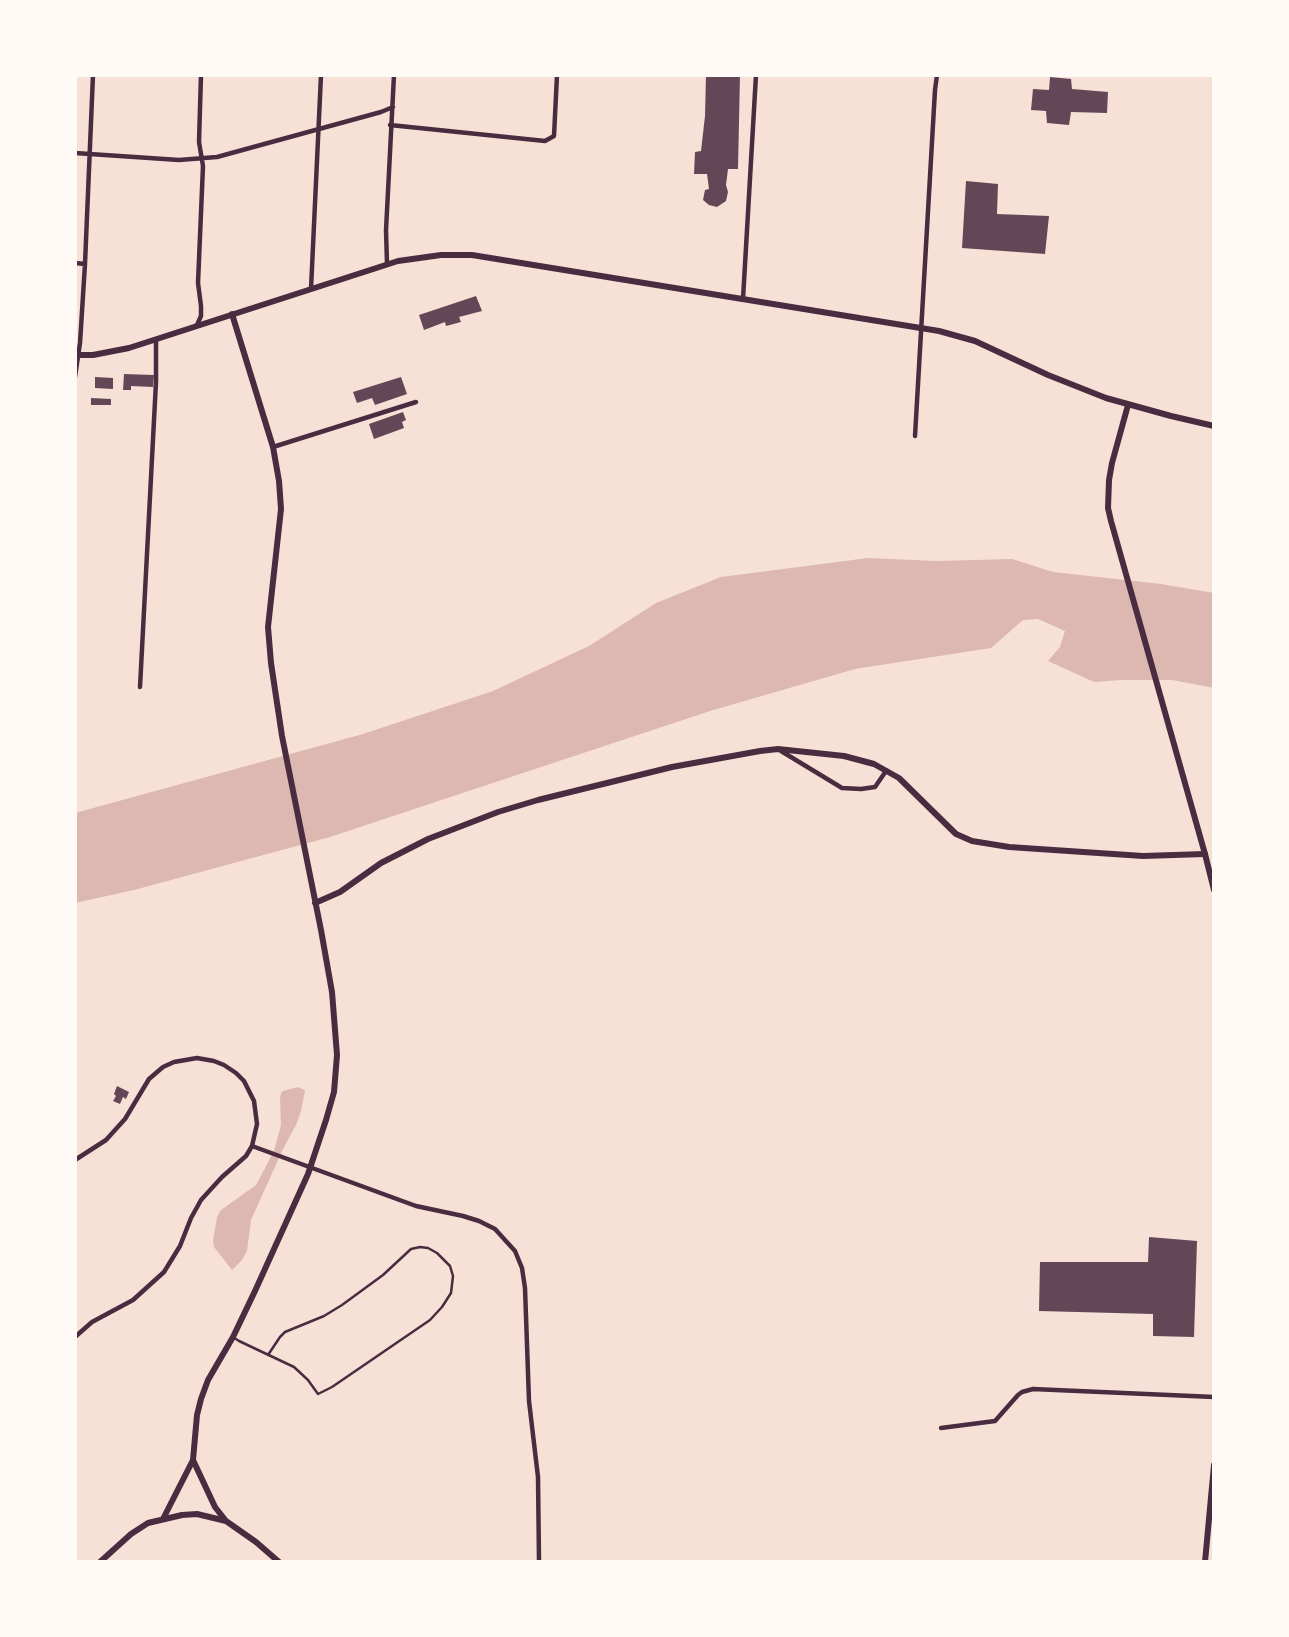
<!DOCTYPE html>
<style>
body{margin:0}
#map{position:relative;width:1289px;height:1637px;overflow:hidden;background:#f7e1d7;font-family:"Open Sans",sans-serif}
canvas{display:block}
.frame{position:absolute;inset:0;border:77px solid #fffaf5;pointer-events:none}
</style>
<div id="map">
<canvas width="1289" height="1637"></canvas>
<div class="frame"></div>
</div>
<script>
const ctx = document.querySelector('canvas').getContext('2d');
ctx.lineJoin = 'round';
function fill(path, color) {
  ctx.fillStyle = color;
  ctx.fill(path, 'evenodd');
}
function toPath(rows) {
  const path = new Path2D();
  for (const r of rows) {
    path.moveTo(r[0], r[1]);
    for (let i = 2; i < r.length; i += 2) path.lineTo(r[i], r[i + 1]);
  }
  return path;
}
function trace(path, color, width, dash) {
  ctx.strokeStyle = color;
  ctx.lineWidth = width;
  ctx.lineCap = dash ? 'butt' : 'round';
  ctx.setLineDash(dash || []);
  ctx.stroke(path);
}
fill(toPath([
 [868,558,937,561,1012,559,1053,572,1161,584,1214,593,1214,688,1172,680,1121,680,1094,682,1048,661,1060,647,1065,631,1038,619,1023,620,991,648,855,669,710,711,330,837,134,890,75,903,75,813,363,734,493,691,589,646,656,603,721,577],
 [298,1087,305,1090,301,1111,296,1125,283,1149,251,1220,247,1251,242,1260,232,1270,214,1247,213,1241,217,1217,221,1210,256,1185,274,1151,281,1125,280,1099,281,1093,283,1091]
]), '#dcb8b0');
fill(toPath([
 [706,75,740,75,738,169,728,169,726,185,728,192,726,201,717,207,709,205,703,200,705,190,709,189,707,174,694,174,695,152,701,151,705,116],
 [1050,77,1071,79,1072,89,1108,92,1107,113,1071,112,1069,125,1047,123,1046,111,1031,110,1033,89,1049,90],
 [966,181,998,184,997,214,1049,216,1045,254,962,248],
 [476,296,482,311,459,317,461,322,446,326,445,322,424,330,419,315],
 [124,374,154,375,153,387,131,386,131,390,123,390],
 [95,377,113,378,113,389,95,388],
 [401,377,407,394,375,405,372,398,357,403,353,392],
 [91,398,111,399,111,405,91,405],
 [403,412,406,420,402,422,404,428,374,439,369,424],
 [117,1086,129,1092,126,1099,123,1097,120,1104,113,1101,116,1096,114,1094],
 [1149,1237,1197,1241,1194,1337,1153,1336,1153,1314,1039,1311,1040,1262,1148,1262]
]), '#644757');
trace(toPath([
 [233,1337,239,1341,294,1367,308,1380,318,1394,332,1387,430,1320,442,1307,451,1293,453,1276,450,1266,437,1253,428,1248,420,1247,411,1249,383,1275,342,1305,324,1316,285,1332,280,1337,268,1355]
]), '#4a2c40', 2.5);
trace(toPath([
 [390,125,545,141,554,136,557,75],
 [75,153,179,160,217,157,381,112,393,107],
 [75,263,85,264],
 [387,264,386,230,394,75],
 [311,289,321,75],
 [743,299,756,75],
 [197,325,201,316,201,306,198,283,203,166,199,142,201,75],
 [75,377,80,343,85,264,93,75],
 [915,436,935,90,937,75],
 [273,447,416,402],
 [140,687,156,382,156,340],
 [781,751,842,788,861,789,875,787,886,771],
 [252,1146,416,1206,463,1216,479,1221,495,1229,515,1251,522,1268,525,1288,529,1401,538,1477,539,1562],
 [75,1160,106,1140,125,1119,149,1079,163,1067,174,1062,197,1058,214,1061,224,1065,236,1073,244,1081,254,1101,257,1124,252,1146,246,1156,222,1177,201,1200,191,1218,180,1246,164,1272,133,1300,92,1322,75,1337],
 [941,1428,995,1421,1018,1395,1022,1392,1033,1389,1214,1397]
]), '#4a2c40', 4.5);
trace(toPath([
 [315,903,340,892,381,863,428,839,498,812,538,800,672,767,760,751,778,749,844,756,874,764,899,778,956,834,972,841,1009,847,1143,856,1205,854],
 [193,1460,197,1415,201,1399,208,1380,233,1337,255,1291,308,1174,326,1120,334,1092,337,1055,332,992,321,930,282,736,271,663,268,627,281,509,279,481,273,447,232,314],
 [163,1519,193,1460,215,1507,226,1521],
 [100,1562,131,1534,148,1523,182,1515,197,1514,226,1521,256,1542,279,1562]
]), '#4a2c40', 6);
trace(toPath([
 [75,355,93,355,129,348,398,261,441,255,472,255,939,331,975,341,1048,375,1106,398,1171,416,1214,426],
 [1128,405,1112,463,1109,480,1108,508,1111,521,1205,854,1214,890],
 [1205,1562,1214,1465]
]), '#4a2c40', 6);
</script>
